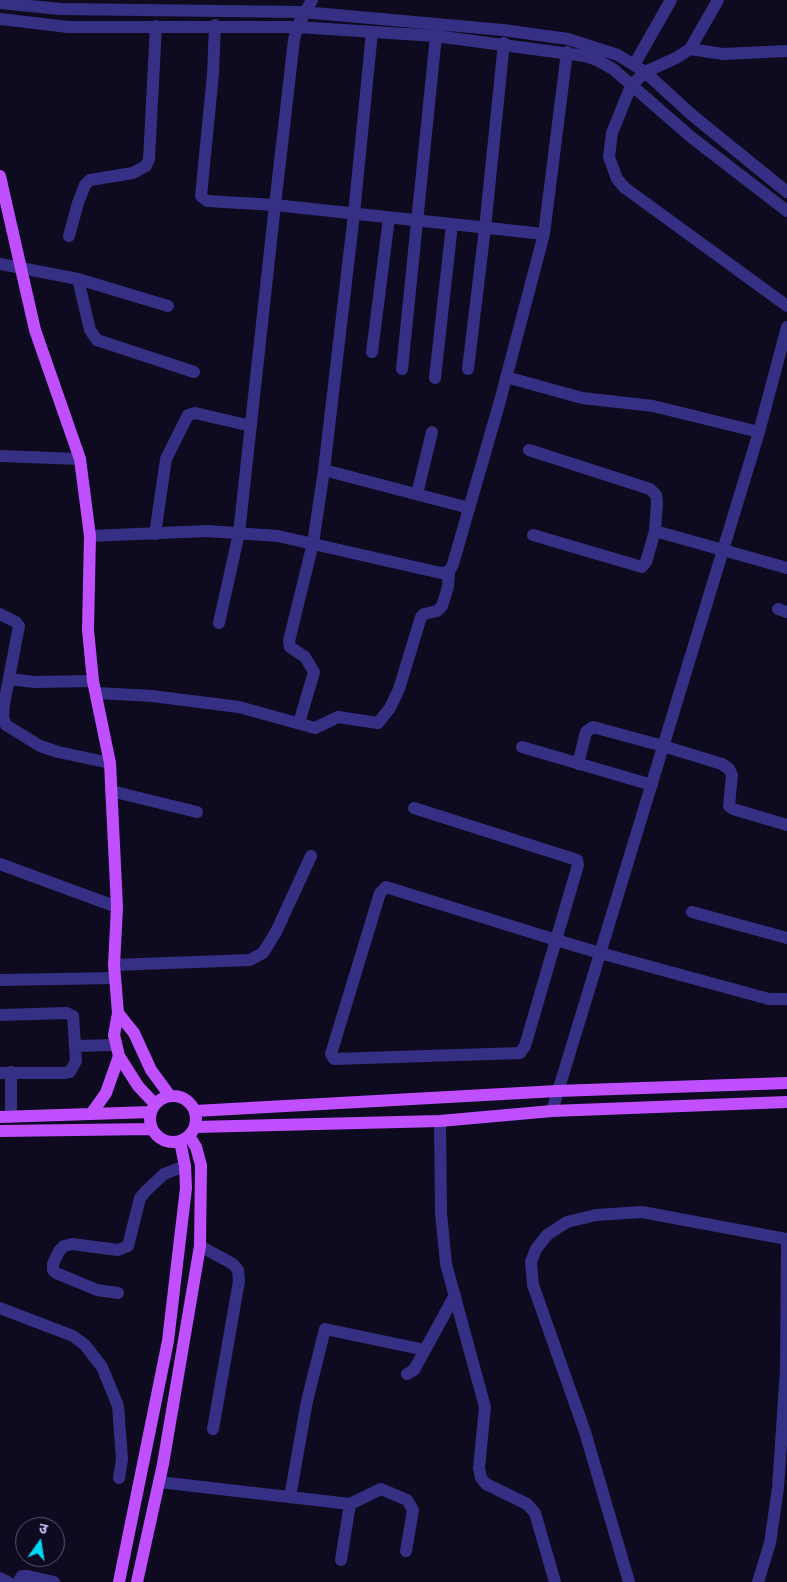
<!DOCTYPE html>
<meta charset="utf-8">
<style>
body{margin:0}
#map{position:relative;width:787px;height:1582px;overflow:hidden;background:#0e0a1f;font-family:"Open Sans","Noto Sans Devanagari",sans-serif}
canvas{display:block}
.north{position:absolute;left:15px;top:1517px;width:50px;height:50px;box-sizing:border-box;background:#0e0a1f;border:1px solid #5b5679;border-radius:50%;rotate:13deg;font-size:14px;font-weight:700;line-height:20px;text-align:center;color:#cfc8ff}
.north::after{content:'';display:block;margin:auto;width:18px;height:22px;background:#00d8f3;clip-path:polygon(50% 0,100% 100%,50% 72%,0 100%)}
</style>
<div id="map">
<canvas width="787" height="1582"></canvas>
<div class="north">उ</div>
</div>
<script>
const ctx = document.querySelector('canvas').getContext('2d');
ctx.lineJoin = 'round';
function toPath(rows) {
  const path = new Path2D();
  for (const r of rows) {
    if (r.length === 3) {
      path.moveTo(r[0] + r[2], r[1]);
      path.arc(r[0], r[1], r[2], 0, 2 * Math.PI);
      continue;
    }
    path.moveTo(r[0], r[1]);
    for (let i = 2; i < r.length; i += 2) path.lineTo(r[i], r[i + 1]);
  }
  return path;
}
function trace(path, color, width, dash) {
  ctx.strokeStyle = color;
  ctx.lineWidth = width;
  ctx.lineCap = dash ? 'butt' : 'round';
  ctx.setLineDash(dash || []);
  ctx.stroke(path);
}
trace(toPath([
 [312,0,297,27,294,40,275,205,544,234],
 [718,0,690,49,676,58,645,72,631,86,612,133,609,157,617,179,625,188,787,306],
 [0,3,60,9,303,12,503,30,568,39,618,55,645,72,692,115,787,192],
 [0,19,68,27,297,27,436,36,585,56,597,60,613,69,691,137,787,211],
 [215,25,213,74,201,196,207,201,275,205,239,533,219,623],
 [690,49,723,54,787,51],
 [634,65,671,0],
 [69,236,78,203,85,185,90,180,133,173,146,166,149,159,156,26],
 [0,264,78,279,168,306],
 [78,279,90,330,97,340,194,372],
 [372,352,389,218],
 [402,369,436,36],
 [468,369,485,228,504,43],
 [506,377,582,398,653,406,759,432],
 [435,378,452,225],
 [529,450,650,489,656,495,657,503,655,531,787,568],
 [0,456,80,459],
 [324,470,469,508],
 [417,494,432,432],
 [155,534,166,459,188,415,195,413,251,426],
 [533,535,642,567,646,562,655,531],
 [90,536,207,531,278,536,441,573,449,572,453,564,500,401,544,234,567,52],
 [778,609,787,612],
 [0,614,16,622,19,626,4,704,3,718,6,725,40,746,58,752,110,763],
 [9,679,34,682,93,681],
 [97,693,152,696,239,707,315,728,338,717,378,723,390,708,399,689,421,617,424,614,437,611,442,606,448,587,449,572],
 [299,723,314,672,305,657,290,647,289,641,313,543,324,470,354,214,372,32],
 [522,747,652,785],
 [578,764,586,732,593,727,663,746,722,764,729,769,732,775,729,806,733,809,787,825],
 [111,791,197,812],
 [414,808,577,860,578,865,556,940,525,1046,520,1053,334,1059,331,1054,380,893,386,887,556,940,600,953,769,999,787,999],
 [0,864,117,907],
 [692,912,787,938],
 [114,965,250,960,263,953,276,932,311,856],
 [0,980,115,978],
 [0,1015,67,1013,73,1016,76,1061,70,1072,64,1073,0,1073],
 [75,1046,115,1045],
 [552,1111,759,432,787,327],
 [11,1117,11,1072],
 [440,1121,441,1213,446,1264,485,1407,479,1468,481,1478,486,1484,527,1504,535,1513,555,1582],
 [200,1246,233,1264,238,1270,239,1281,213,1429],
 [118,1293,97,1290,56,1273,53,1270,53,1264,59,1251,64,1246,72,1244,118,1250,128,1246,140,1198,146,1191,164,1174,185,1166],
 [0,1308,73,1336,85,1345,102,1367,118,1406,122,1459,119,1478],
 [407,1374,414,1370,455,1295],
 [159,1482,350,1504,381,1489,407,1500,413,1510,406,1551],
 [290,1497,307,1401,325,1329,425,1350],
 [341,1560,350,1504],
 [0,1578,8,1582],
 [18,1582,22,1576,28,1576,54,1582],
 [629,1582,585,1432,533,1285,531,1262,536,1249,547,1235,567,1222,596,1215,642,1212,787,1239],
 [758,1582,770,1543,778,1488,786,1370,787,1239]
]), '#353083', 12);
trace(toPath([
 [0,176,35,330,80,459,90,536,88,630,93,681,110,763,117,907,114,965,118,1013,114,1035,119,1056,138,1086,155,1104],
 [118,1013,134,1033,151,1070,170,1096],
 [173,1119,23],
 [195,1111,557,1091,787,1083],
 [91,1114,106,1093,119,1056],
 [0,1117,151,1112],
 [195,1127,440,1121,552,1111,787,1102],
 [0,1131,152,1129],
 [119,1582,168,1341,186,1188,185,1166,180,1141],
 [137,1582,163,1464,200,1246,201,1165,196,1147,189,1136]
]), '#bf4fff', 12);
</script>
